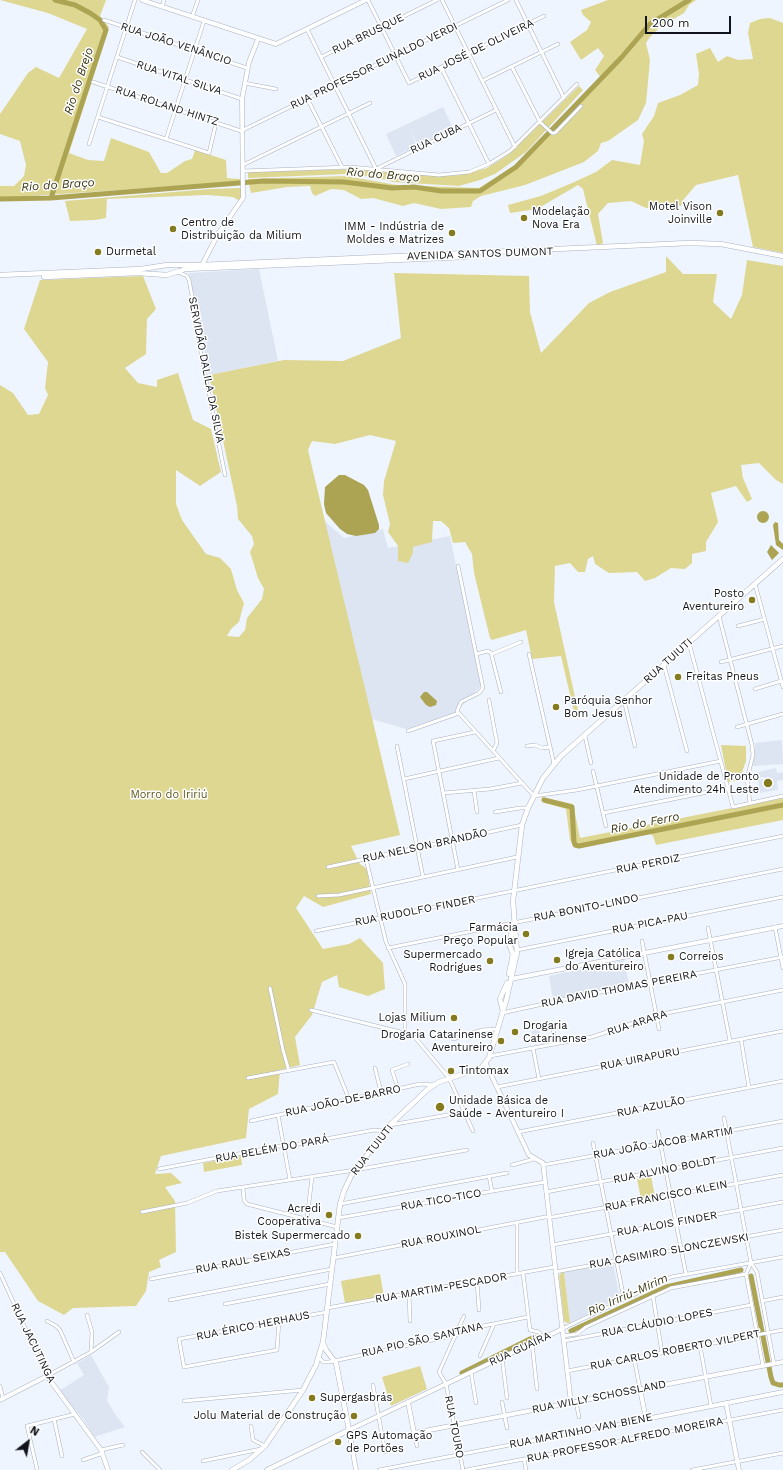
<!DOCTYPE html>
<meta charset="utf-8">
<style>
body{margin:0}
#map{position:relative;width:783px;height:1470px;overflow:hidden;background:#eff5ff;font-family:"Work Sans",sans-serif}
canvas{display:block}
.north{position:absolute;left:8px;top:1422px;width:40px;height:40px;-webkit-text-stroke:3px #fff;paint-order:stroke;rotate:31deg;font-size:11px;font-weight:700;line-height:16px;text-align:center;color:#101319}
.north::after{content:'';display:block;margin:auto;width:14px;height:18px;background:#101319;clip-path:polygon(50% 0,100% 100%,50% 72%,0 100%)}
.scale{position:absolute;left:645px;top:16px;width:86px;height:18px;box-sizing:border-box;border:2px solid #101319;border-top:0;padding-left:5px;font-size:12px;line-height:14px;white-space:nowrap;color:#101319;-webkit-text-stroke:3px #fff;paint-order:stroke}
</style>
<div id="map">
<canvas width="783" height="1470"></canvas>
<div class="north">N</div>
<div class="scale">200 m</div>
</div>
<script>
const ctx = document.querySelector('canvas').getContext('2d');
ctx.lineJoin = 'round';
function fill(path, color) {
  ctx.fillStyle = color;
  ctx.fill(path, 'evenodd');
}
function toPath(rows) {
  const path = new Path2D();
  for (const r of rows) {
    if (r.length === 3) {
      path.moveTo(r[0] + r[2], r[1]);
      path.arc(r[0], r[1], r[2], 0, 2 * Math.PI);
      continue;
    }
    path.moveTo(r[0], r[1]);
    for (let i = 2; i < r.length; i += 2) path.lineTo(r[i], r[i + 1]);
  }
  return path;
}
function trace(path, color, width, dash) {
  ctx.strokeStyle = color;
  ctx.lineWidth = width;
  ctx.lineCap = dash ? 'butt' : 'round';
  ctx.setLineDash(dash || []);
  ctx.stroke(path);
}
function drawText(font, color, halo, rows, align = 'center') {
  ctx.font = font + ' "Work Sans",sans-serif';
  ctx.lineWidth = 3;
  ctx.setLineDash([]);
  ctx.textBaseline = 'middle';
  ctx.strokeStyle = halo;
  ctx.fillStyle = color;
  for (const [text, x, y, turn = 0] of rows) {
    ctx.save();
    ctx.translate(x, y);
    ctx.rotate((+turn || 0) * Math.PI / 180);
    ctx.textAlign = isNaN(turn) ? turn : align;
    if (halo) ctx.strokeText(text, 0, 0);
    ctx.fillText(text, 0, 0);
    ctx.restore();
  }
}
fill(toPath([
 [443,107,453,128,418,146,409,128,417,146,396,156,386,134],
 [259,269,278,361,209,375,189,273],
 [320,517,344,538,383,529,388,548,450,536,481,686,455,713,406,729,372,719],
 [782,740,783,764,753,766,755,743],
 [776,768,777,773,783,772,783,780,777,781,778,790,760,793,758,780,764,779,764,777,759,777,758,772],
 [624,960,629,984,553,999,549,976],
 [538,1022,540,1035,532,1036,530,1023],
 [613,1263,620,1298,570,1323,564,1272],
 [91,1355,109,1387,107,1401,115,1414,125,1427,94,1437,84,1420,59,1391,84,1375,77,1363]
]), '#dde5f3');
fill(toPath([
 [0,0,106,0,100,16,109,27,69,153,88,160,104,161,111,138,149,152,161,173,167,173,185,161,192,159,195,150,226,160,227,178,240,179,240,182,0,198,0,186,14,186,24,176,26,165,20,141,0,134,0,114,28,73,36,67,59,78,87,29,48,13],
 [608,0,696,0,689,5,684,13,660,27,650,37,646,43,650,60,646,103,638,120,608,141,601,143,598,151,584,162,525,185,481,196,473,201,471,207,441,209,414,203,403,206,373,198,361,199,344,190,331,189,315,196,312,193,310,186,287,187,251,193,248,179,346,176,397,185,479,188,515,165,601,78,595,70,604,56,598,48,581,60,570,42,587,30,591,22,583,15,581,10],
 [770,18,783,23,783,253,753,247,738,175,696,185,684,199,681,206,671,205,658,209,646,208,631,201,608,203,598,214,603,243,597,246,583,189,578,185,537,209,510,213,508,205,541,196,572,183,596,172,612,160,640,165,644,141,642,134,654,116,658,103,680,95,698,85,699,74,696,54,710,48,718,62,727,56,738,60,753,59,748,33,750,23,760,19],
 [579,86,583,90,526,152,495,174,480,180,459,186,393,182,375,177,346,174,248,178,248,172,353,169,442,176,460,175,487,168,508,155],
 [241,188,242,194,240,200,238,200,233,197,207,195,107,199,106,218,95,220,70,221,65,201,210,189],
 [666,256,683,274,717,274,713,302,731,319,742,295,747,260,783,266,783,484,776,480,759,463,741,465,743,478,752,499,747,502,736,486,711,493,718,522,706,542,706,551,692,554,692,563,685,569,671,568,655,578,645,581,637,572,609,573,595,564,593,556,588,559,585,572,578,572,570,563,555,566,554,602,579,715,575,716,561,656,532,659,526,630,492,640,490,638,474,573,472,554,465,542,453,543,449,528,441,521,433,521,432,542,413,547,413,553,408,563,398,561,398,546,388,532,390,524,383,495,384,481,396,441,370,435,335,444,312,441,308,450,400,835,351,846,360,864,367,869,371,894,323,907,304,896,296,908,323,949,349,944,360,938,383,963,385,989,368,996,339,987,337,975,322,982,312,1015,295,1037,300,1065,280,1070,278,1094,249,1109,246,1138,161,1156,155,1174,171,1173,182,1183,165,1187,175,1201,176,1252,159,1260,161,1267,149,1272,146,1291,136,1306,73,1308,64,1315,38,1301,5,1252,0,1252,0,385,13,393,28,415,39,414,48,395,45,388,48,362,24,329,40,280,143,276,156,309,147,319,146,354,125,368,138,383,157,387,157,380,178,373,193,420,211,429,221,472,200,486,176,470,176,504,182,520,206,554,220,558,231,569,237,590,244,603,239,622,231,629,227,636,239,637,245,630,247,618,262,599,264,589,258,578,250,552,254,544,252,536,238,519,237,506,209,375,284,360,343,361,401,338,394,273,529,276,530,312,541,353,589,303,610,292,666,272],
 [721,745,746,746,746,761,741,775,736,781,728,782],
 [542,797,573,804,580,838,783,798,783,820,656,845,653,836,649,833,576,847,570,840,566,809,545,803,541,798],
 [241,1156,242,1165,204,1172,203,1163],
 [651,1176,655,1197,641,1199,637,1179],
 [564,1272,570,1323,567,1323,564,1321,559,1276,561,1273],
 [380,1274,384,1297,345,1303,341,1281],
 [420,1366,427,1389,391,1406,382,1377]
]), '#ded792');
fill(toPath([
 [339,475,345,475,364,485,368,490,379,525,379,529,375,533,356,536,347,534,340,529,326,513,324,504,325,487],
 [763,517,6],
 [775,522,778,523,779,540,783,544,783,550,776,545,773,525],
 [771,545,779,553,772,560,767,552],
 [424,692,427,692,437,701,436,705,430,707,426,705,420,697]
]), '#aca453');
trace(toPath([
 [51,198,106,30,100,20,90,13,75,5,55,0],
 [0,199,51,198,264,181,344,182,392,188,414,187,441,191,480,191,516,167,621,58,650,24,689,0],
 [544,800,572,807,574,842,575,845,579,846,783,805],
 [751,1276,771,1377,773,1383,779,1385,783,1385],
 [571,1331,666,1287,741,1270],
 [462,1373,534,1337]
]), '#aca453', 5);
const street = toPath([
 [368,0,409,83,544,16],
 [442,0,515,147],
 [516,0,564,98],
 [162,7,164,0],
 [192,17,198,0],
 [104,20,247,68],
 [307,29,376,169,496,110],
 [117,57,242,99],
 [321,57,437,0],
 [441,67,489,164],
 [512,67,540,122,552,133,555,133,581,106],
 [482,81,558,44],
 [93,82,241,131,508,0],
 [244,83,276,89],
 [307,98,342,167],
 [98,117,209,153,216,123],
 [166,139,204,21],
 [89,144,135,0],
 [243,165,370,103],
 [243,171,350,167,439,175,469,172,489,164,510,151,577,84],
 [178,272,187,276,189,280,198,327,201,353,225,475],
 [458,566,483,688,479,693,461,702,457,711,534,796,577,790,721,761],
 [755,584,783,687],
 [719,616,752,745,753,755,747,779,750,803],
 [738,626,765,619],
 [689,643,733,807,783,796],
 [476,654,488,651,491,653,501,692],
 [492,654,521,642],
 [529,654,554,764],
 [721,662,783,646],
 [664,665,687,751],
 [755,689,781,681],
 [489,700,497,743,493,751],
 [624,700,635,746],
 [737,727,783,714],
 [408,731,459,713],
 [585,736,591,763],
 [397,746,423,877],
 [527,746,535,745,542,748,550,747],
 [593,771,606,826],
 [404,779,499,758],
 [474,791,477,812],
 [443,793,490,789,522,783],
 [495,812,520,808,528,808],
 [603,813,728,788],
 [366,859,386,942,405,984,405,1031],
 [328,867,522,825],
 [458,870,433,741,475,732],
 [318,896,339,895,517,857],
 [775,927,783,968],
 [708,928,730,1041],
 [316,931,783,836],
 [642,941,659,1029],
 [388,948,783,869],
 [517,950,783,897],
 [270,988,283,1050,289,1071],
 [311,1010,413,1035,449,1078,473,1131],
 [502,1013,575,997,783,957],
 [453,1039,482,1030,498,1029],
 [741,1039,749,1088],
 [555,1044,553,1028,564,1026],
 [533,1048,539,1079],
 [490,1056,592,1037,657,1015,783,990],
 [375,1068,381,1092],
 [248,1078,334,1062,349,1099],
 [497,1087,783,1031],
 [398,1089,392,1070,408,1064],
 [278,1115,290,1180],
 [724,1118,751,1263,757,1272,774,1364],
 [251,1121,420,1084,435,1085],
 [390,1125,465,1112],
 [658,1131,686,1274],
 [518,1132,783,1081],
 [593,1143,624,1299],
 [512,1165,534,1159],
 [543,1165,783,1121],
 [159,1169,280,1146,288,1146,374,1130,385,1131],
 [489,1176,492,1191],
 [243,1187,244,1200,247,1204,337,1227],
 [546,1192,783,1148],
 [340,1204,507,1173],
 [142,1212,187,1203,217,1191,355,1170,467,1150],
 [338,1218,545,1182],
 [307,1219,312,1177],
 [552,1245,783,1202],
 [334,1258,545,1217,553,1217,783,1175],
 [751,1263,746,1274,763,1366],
 [555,1272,783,1230],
 [0,1273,47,1376,91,1352,119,1332],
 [523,1273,530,1330,539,1332,543,1338],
 [517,1274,517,1222],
 [151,1279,335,1244],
 [477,1281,479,1310],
 [409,1293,410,1321],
 [653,1296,662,1353],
 [170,1300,332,1269],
 [762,1301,783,1297],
 [225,1304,330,1284],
 [327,1308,554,1267],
 [87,1315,92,1332,91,1352],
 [47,1321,56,1326,60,1330,74,1362],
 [279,1321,277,1350,184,1367,179,1339,279,1321,327,1312],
 [562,1329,671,1277,783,1257],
 [563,1336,577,1334,586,1327,671,1288,746,1274],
 [564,1341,751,1305],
 [532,1343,537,1389],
 [700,1346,711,1406],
 [480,1356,494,1324],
 [319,1357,323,1362,329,1362,456,1335,468,1329,528,1317],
 [502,1357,507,1398],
 [634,1358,640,1389],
 [567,1371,783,1330],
 [471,1372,476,1403],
 [373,1385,385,1452],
 [0,1386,3,1399],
 [184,1401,303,1390],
 [502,1402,507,1428],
 [576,1402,579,1417],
 [54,1419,62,1456],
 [251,1426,253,1440,265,1446],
 [414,1433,417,1446],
 [101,1450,123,1445],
 [142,1452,160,1470],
 [524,1459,526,1470],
 [83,1460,103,1453],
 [203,1461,261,1449],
 [37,1469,27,1426,75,1414],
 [379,1470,646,1419],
 [463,1470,446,1384,439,1372,464,1316],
 [466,1470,783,1410],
 [692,1470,783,1453]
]);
const secondary = toPath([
 [142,0,276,44,366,0],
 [202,265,218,234,243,198,242,99,249,62,258,39],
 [511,979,783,926],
 [486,1064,529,1155,543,1163,571,1403],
 [640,1389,646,1419,783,1392],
 [0,1400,47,1376,101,1450,108,1470],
 [408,1402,414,1433,783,1362],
 [726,1403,739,1470],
 [356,1470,349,1430,562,1329]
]);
const primary = toPath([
 [178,272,185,269,465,257],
 [0,275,141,269,167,265,202,265,689,243,721,244,783,256],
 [44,277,138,273,167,275,179,271],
 [509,974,513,954,509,944,513,927],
 [503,1011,500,999,507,983],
 [232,1470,249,1460,265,1446,303,1390,316,1365,323,1342,340,1204,344,1191,351,1176,390,1125,428,1089,439,1082,481,1068,489,1058,506,1001,517,953,513,901,522,825,528,808,543,778,561,756,783,559],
 [267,1470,349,1430,336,1363,326,1350,323,1343]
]);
trace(street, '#a9b1c1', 4);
trace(secondary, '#a9b1c1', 5);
trace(primary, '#a9b1c1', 5.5);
trace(street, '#fff', 3);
trace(secondary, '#fff', 4);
trace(primary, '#fff', 4.5);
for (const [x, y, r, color] of [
 [720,213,4,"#847b21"],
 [524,218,4,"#847b21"],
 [173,229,4,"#847b21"],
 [452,233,4,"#847b21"],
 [98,252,4,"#847b21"],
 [752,600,4,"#847b21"],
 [678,677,4,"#847b21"],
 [556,707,4,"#847b21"],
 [768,783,5,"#847b21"],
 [526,934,4,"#847b21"],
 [671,957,4,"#847b21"],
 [557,960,4,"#847b21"],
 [490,961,4,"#847b21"],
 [454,1018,4,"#847b21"],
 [515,1032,4,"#847b21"],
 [501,1041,4,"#847b21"],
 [451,1071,4,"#847b21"],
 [440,1107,5,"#847b21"],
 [329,1215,4,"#847b21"],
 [358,1236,4,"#847b21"],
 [312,1398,4,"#847b21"],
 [354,1416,4,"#847b21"],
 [338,1442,4,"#847b21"]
]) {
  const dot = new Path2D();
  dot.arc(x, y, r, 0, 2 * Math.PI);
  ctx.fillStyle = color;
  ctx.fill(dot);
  trace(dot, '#fff', 1.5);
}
drawText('11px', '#101319', '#fff', [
 ["RUA BRUSQUE",368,34,-26],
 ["RUA JOÃO VENÂNCIO",176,44,18],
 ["RUA JOSÉ DE OLIVEIRA",476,50,-26],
 ["RUA PROFESSOR EUNALDO VERDI",374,66,-26],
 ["RUA VITAL SILVA",179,78,18],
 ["RUA ROLAND HINTZ",167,106,18],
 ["RUA CUBA",436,139,-26],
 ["AVENIDA SANTOS DUMONT",480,254,-2],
 ["SERVIDÃO DALILA DA SILVA",206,370,79],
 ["RUA TUIUTI",668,661,-42],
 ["RUA NELSON BRANDÃO",425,846,-12],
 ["RUA PERDIZ",648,864,-11],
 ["RUA BONITO-LINDO",586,908,-11],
 ["RUA RUDOLFO FINDER",415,911,-11],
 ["RUA PICA-PAU",650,923,-11],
 ["RUA DAVID THOMAS PEREIRA",619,989,-11],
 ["RUA ARARA",637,1023,-18],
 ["RUA UIRAPURU",640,1059,-11],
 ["RUA JOÃO-DE-BARRO",343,1101,-12],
 ["RUA AZULÃO",651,1107,-11],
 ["RUA JOÃO JACOB MARTIM",663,1143,-10],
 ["RUA BELÉM DO PARÁ",272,1149,-10],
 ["RUA TUIUTI",372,1150,-52],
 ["RUA ALVINO BOLDT",665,1170,-11],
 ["RUA FRANCISCO KLEIN",666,1196,-11],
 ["RUA TICO-TICO",441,1200,-10],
 ["RUA ALOIS FINDER",667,1224,-10],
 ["RUA ROUXINOL",441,1237,-11],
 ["RUA CASIMIRO SLONCZEWSKI",669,1251,-10],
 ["RUA RAUL SEIXAS",243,1261,-11],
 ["RUA MARTIM-PESCADOR",441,1288,-10],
 ["RUA CLÁUDIO LOPES",657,1323,-11],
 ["RUA ÉRICO HERHAUS",253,1326,-11],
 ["RUA PIO SÃO SANTANA",422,1340,-13],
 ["RUA JACUTINGA",33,1343,64],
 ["RUA GUAÍRA",520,1349,-25],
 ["RUA CARLOS ROBERTO VILPERT",675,1350,-11],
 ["RUA WILLY SCHOSSLAND",599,1397,-11],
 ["RUA TOURO",454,1427,79],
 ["RUA MARTINHO VAN BIENE",581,1431,-11],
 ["RUA PROFESSOR ALFREDO MOREIRA",625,1440,-11]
]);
drawText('11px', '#101319', '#fff', [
 ["Motel Vison",712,207,"right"],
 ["Joinville",712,220,"right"],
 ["Modelação",532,212],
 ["Nova Era",532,225],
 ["Centro de",181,223],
 ["Distribuição da Milium",181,236],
 ["IMM - Indústria de",444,227,"right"],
 ["Moldes e Matrizes",444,240,"right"],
 ["Durmetal",106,252],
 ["Posto",744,594,"right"],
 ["Aventureiro",744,607,"right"],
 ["Freitas Pneus",686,677],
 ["Paróquia Senhor",564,701],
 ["Bom Jesus",564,714],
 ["Unidade de Pronto",759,777,"right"],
 ["Atendimento 24h Leste",759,790,"right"],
 ["Farmácia",518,928,"right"],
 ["Preço Popular",518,941,"right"],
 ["Igreja Católica",565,954],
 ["do Aventureiro",565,967],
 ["Supermercado",482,955,"right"],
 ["Rodrigues",482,968,"right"],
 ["Correios",679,957],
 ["Lojas Milium",446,1018,"right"],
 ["Drogaria",523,1026],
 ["Catarinense",523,1039],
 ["Drogaria Catarinense",493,1035,"right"],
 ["Aventureiro",493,1048,"right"],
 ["Tintomax",459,1071],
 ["Unidade Básica de",449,1101],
 ["Saúde - Aventureiro I",449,1114],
 ["Acredi",321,1209,"right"],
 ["Cooperativa",321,1222,"right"],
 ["Bistek Supermercado",350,1236,"right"],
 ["Supergasbrás",320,1398],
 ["Jolu Material de Construção",346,1416,"right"],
 ["GPS Automação",346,1436],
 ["de Portões",346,1449]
], 'left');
drawText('11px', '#5d571a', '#fff', [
 ["Morro do Iririú",169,795]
]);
drawText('italic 12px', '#3a3713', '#fff', [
 ["Rio do Brejo",79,81,-72],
 ["Rio do Braço",383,175,5],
 ["Rio do Braço",58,185,-4],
 ["Rio do Ferro",645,823,-11],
 ["Rio Iririú-Mirim",628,1295,-24]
]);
</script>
